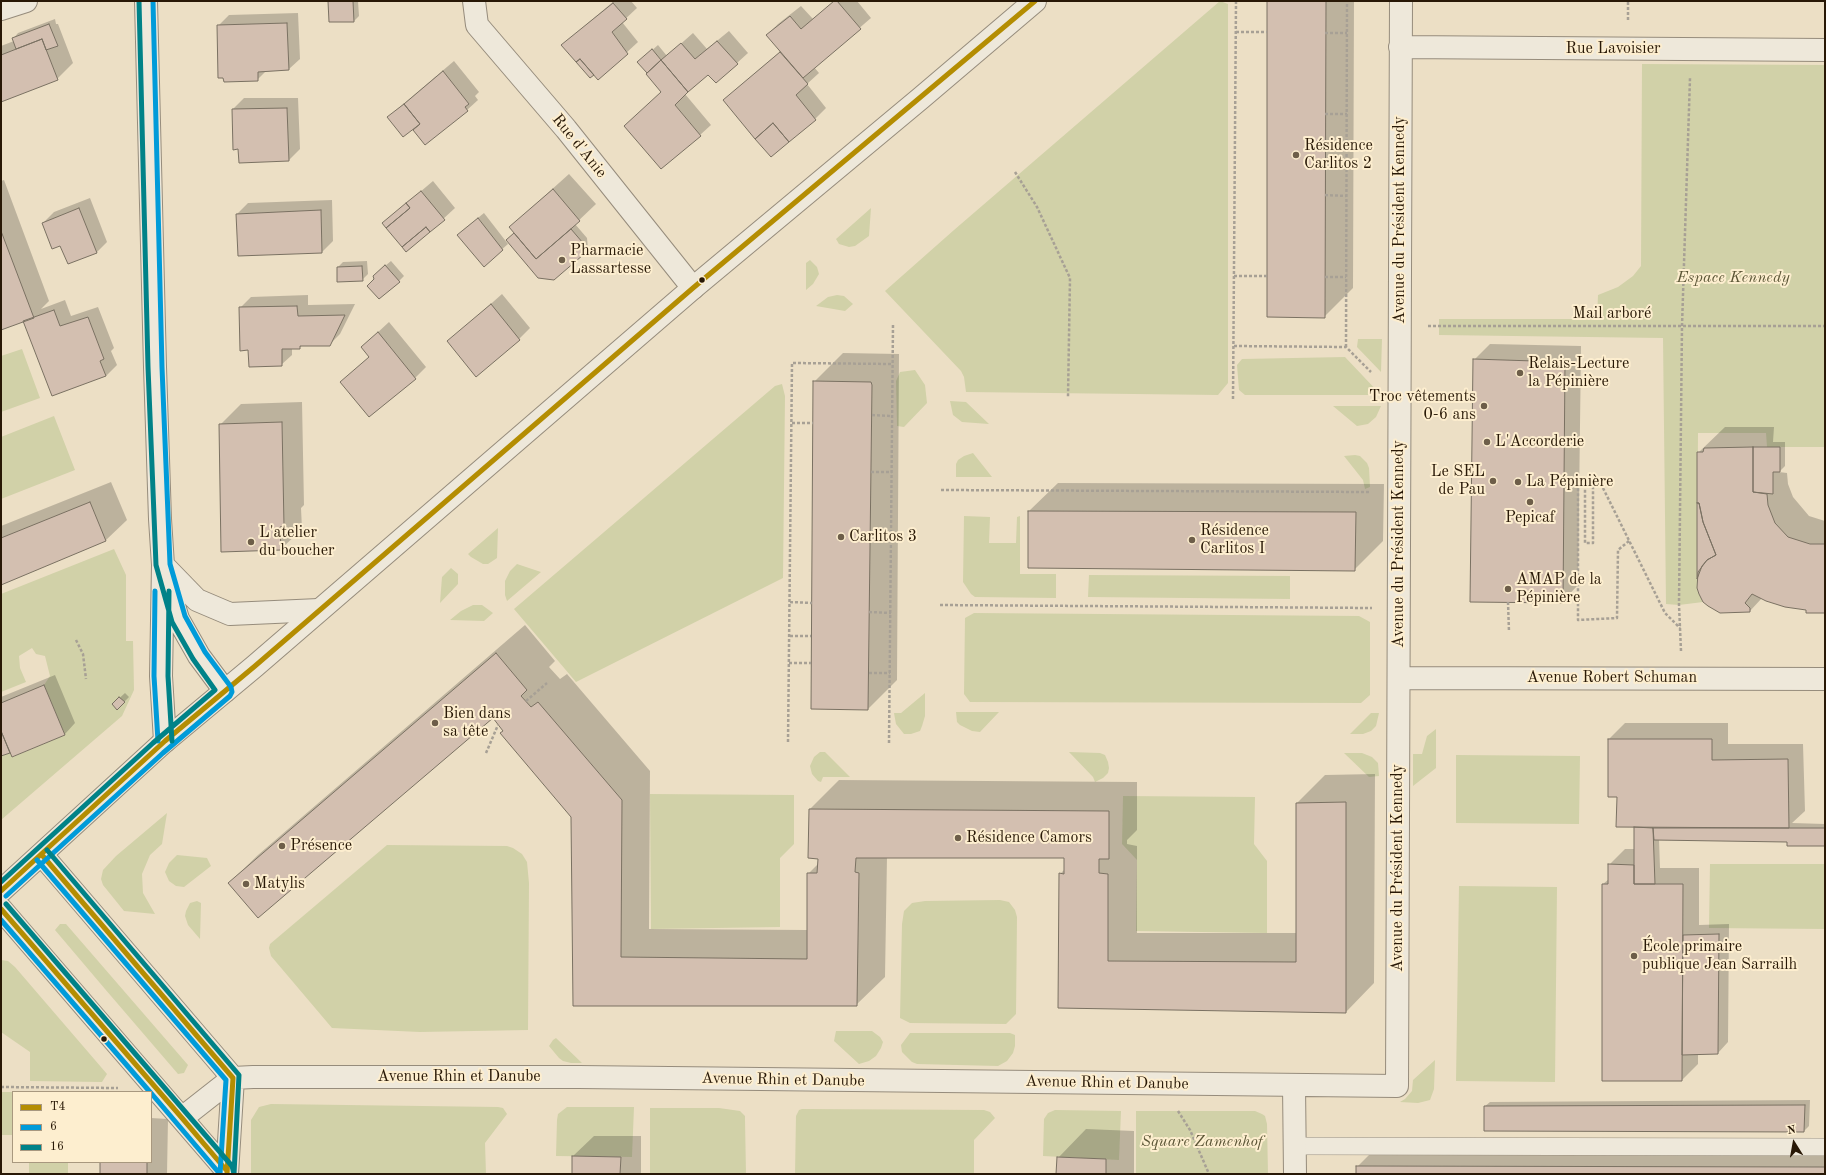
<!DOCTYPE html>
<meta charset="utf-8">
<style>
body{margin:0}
#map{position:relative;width:1826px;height:1175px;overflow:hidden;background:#ecdfc5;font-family:"Old Standard TT",serif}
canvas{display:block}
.frame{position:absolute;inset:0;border:2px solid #281806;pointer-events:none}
.legend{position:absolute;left:12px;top:1091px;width:140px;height:72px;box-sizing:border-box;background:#fdeecf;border:1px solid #a8987f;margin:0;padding:5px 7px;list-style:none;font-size:12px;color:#281806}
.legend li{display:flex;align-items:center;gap:8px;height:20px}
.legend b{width:20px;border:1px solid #a8987f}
.north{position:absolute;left:1774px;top:1123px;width:40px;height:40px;-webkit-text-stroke:3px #fdeecf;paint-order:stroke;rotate:349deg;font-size:11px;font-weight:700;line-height:16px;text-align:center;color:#281806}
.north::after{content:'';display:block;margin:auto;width:14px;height:18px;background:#281806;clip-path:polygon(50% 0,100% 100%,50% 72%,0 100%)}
</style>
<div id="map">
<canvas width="1826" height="1175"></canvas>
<div class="frame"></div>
<ul class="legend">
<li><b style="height:5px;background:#b48d02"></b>T4</li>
<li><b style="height:5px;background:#009bd9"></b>6</li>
<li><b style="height:5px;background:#008288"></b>16</li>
</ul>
<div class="north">N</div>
</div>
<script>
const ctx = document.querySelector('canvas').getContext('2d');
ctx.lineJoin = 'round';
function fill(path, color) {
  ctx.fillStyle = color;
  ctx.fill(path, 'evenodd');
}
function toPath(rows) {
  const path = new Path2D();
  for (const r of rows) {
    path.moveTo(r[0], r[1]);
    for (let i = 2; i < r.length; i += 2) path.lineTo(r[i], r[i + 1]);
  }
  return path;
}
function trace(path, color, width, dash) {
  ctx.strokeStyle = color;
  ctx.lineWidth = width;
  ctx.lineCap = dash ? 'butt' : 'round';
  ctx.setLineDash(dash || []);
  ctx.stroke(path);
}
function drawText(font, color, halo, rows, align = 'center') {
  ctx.font = font + ' "Old Standard TT",serif';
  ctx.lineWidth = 4;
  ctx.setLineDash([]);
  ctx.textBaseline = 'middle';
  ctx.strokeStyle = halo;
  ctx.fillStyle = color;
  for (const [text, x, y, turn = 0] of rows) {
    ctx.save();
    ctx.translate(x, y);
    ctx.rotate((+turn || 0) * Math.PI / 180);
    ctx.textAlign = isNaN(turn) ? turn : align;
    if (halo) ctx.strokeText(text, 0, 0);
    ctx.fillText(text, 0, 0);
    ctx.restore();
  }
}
fill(toPath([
 [1220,1,1228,4,1228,383,1218,395,966,392,964,377,961,371,885,291,954,230],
 [1642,64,1825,65,1825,447,1767,447,1766,433,1698,433,1697,588,1703,602,1679,605,1666,604,1663,338,1439,335,1439,319,1597,319,1598,295,1618,287,1633,276,1641,266],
 [871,208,869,236,855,246,849,247,839,244,836,239],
 [810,260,817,267,819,274,813,284,806,290,806,263],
 [837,295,844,296,853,304,845,311,816,306,828,297],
 [1358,339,1382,339,1381,372,1357,347],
 [22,349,40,398,1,412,1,356],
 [1345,357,1381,395,1245,395,1239,390,1237,365,1242,359],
 [915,370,925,385,927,403,904,427,897,426,896,381,900,372],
 [782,384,785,396,783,578,576,682,514,609,775,386],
 [950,401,966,402,989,424,962,422,953,415],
 [1333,406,1381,406,1376,417,1368,424,1357,426],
 [54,416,75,470,1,499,1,437],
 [973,453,992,477,956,477,956,464,958,460,964,456],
 [1355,455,1360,456,1367,463,1369,468,1370,487,1365,489,1363,480,1344,456],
 [964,516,990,517,989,543,1016,543,1017,517,1020,516,1020,574,1056,574,1056,598,975,597,971,594,963,582],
 [498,528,497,558,488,564,483,564,471,557,468,554],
 [114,549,126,575,126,641,133,641,134,690,122,716,1,820,1,756,10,753,13,757,65,735,44,685,50,676,45,656,36,654,32,648,19,656,20,668,26,682,1,692,1,594],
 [517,564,541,572,507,601,505,595,505,581,510,571],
 [451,568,458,574,458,584,440,603,442,577],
 [1089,575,1290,576,1290,599,1088,597],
 [473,605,482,605,493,613,484,621,450,620,461,611],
 [974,613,1359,616,1370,622,1370,695,1361,703,970,702,964,694,965,618],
 [925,693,925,716,922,726,920,731,911,734,904,734,896,724,894,713,901,713],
 [956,712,999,712,980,732,972,731,960,725,957,722],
 [1371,713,1379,713,1376,726,1371,731,1363,734,1350,734],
 [1436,729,1436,768,1413,786,1413,754,1422,754,1427,736],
 [820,752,825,752,850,777,823,777,821,782,818,781,812,774,810,766,814,757],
 [1069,752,1100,753,1105,755,1108,762,1109,768,1108,773,1103,778,1095,782,1093,777],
 [1344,753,1362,753,1372,757,1378,763,1379,776,1369,777],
 [1456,755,1580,756,1579,824,1456,823],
 [650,794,794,795,794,844,780,858,780,927,651,929],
 [1123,796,1255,797,1254,844,1267,861,1267,933,1136,931,1137,860,1122,844],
 [167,813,162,844,150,855,142,874,143,893,155,914,124,911,103,885,101,879,103,870,116,856],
 [387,845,507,846,513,848,522,854,527,862,529,883,528,1030,420,1032,332,1028,271,956,269,948,270,944],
 [177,855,207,858,211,866,184,887,176,886,169,881,165,872,169,863],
 [1710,864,1825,864,1825,929,1709,928],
 [1459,886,1557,887,1555,1082,1456,1081],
 [1000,900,1009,902,1015,910,1017,917,1016,1014,1006,1024,910,1023,900,1018,902,924,904,911,912,903,925,901],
 [197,901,201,903,200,939,188,925,185,916,186,911,190,903],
 [60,924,66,924,188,1065,184,1073,178,1074,105,989,55,930],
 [1,960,8,961,15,967,107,1074,102,1082,30,1081,30,1052,1,1032],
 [836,1031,872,1031,880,1037,883,1042,881,1048,876,1056,869,1061,859,1064,834,1041],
 [910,1033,1010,1033,1015,1035,1015,1046,1013,1053,1007,1061,998,1066,917,1064,912,1062,902,1052,901,1045],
 [556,1038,582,1063,571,1063,563,1061,559,1058,549,1046,553,1040],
 [1435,1060,1434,1089,1430,1100,1418,1103,1400,1102,1405,1099,1412,1091,1413,1080],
 [1,1092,13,1092,13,1135,1,1135],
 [271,1104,498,1107,503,1108,507,1114,485,1143,486,1174,251,1174,251,1120,259,1107],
 [567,1107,634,1107,632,1157,556,1156,557,1120,558,1114],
 [650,1108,719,1108,740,1111,745,1116,745,1120,746,1174,650,1174],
 [802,1109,984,1110,990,1112,995,1118,974,1140,974,1174,795,1174,796,1116,799,1110],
 [1055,1110,1121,1111,1119,1160,1043,1156,1044,1119,1048,1113],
 [1136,1111,1255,1111,1262,1114,1265,1116,1267,1124,1268,1174,1136,1174],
 [29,1162,68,1162,68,1174,29,1174]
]), '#d1d1a8');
fill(toPath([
 [329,1,358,1,359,16,354,21],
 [614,1,631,1,637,8,622,22,638,42,599,78,562,45],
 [834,1,857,1,871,18,814,67,819,73,807,84,826,108,815,119,735,90,781,51,767,35,778,24,801,6,813,19],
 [1268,1,1354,1,1353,288,1324,317],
 [298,13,300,59,289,69,267,70,257,80,218,26,229,15],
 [55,19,56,24,58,24,73,63,57,79,1,101,1,46,14,41,13,39,18,33],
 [729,31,748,53,737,63,708,74,685,94,711,125,700,135,639,62,658,45,667,56,693,33,707,49],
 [454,61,479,92,475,96,478,100,467,110,425,143,413,128,388,117],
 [244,98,298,98,300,149,289,160,239,148,233,109],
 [569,174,596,204,575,224,587,238,588,249,553,279,512,236,518,231,510,227],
 [4,180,49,301,41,309,65,300,71,316,98,307,114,348,111,351,117,365,106,376,23,320,1,329,1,181],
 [433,181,455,208,429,232,413,198],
 [90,198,107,242,97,252,60,245,43,223,54,212],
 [332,200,333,241,322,252,237,214,248,203],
 [484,213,508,244,484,265,463,230],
 [367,261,368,274,362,280,338,267,343,262],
 [391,261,404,276,399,281,375,279,379,271],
 [502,294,530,328,519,339,448,342],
 [308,295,308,305,355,304,340,334,329,345,303,345,299,348,292,348,292,355,281,365,249,349,240,308,251,297],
 [389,322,426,367,415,378,341,382,370,356,362,347],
 [1490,344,1581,346,1578,585,1562,602,1474,360],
 [843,353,899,354,897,680,868,709,814,382],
 [302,402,304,505,301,508,302,529,281,549,220,425,241,404],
 [1725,427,1774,427,1773,442,1785,442,1785,466,1779,472,1787,473,1788,484,1793,497,1809,516,1825,521,1825,612,1806,609,1762,598,1750,611,1720,612,1715,610,1704,601,1698,588,1698,453],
 [111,482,127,520,106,540,1,584,1,526],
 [1058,483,1384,484,1383,541,1354,570,1029,511],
 [525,625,555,661,549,667,560,679,567,674,650,771,649,929,808,930,808,874,819,863,819,858,810,809,839,780,1137,782,1137,830,1127,840,1127,844,1137,846,1137,933,1297,933,1297,803,1325,775,1375,774,1374,983,1346,1012,1059,1008,1060,874,1065,869,1065,857,887,857,885,977,856,1005,574,1005,572,816,493,717,229,883,258,855],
 [55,675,75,723,65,734,1,755,1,697],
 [125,693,129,697,117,709,113,704],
 [1625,723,1728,723,1728,744,1803,744,1805,811,1792,823,1825,824,1825,845,1788,841,1659,839,1660,868,1699,868,1699,925,1729,924,1728,1042,1718,1053,1698,1054,1698,1064,1682,1080,1603,884,1609,879,1609,865,1625,849,1635,849,1635,828,1618,796,1609,739],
 [1810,1100,1809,1126,1804,1131,1484,1107,1490,1102],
 [151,1118,168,1119,167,1174,101,1174,101,1162,151,1162],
 [1086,1129,1134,1131,1134,1174,1057,1174,1058,1158],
 [594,1136,641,1136,641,1174,573,1174,573,1156],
 [1386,1138,1825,1139,1825,1174,1357,1174,1357,1167]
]), '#0003');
const building = toPath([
 [328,1,353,1,354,22,329,22,328,1],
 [834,1,837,1,861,29,803,78,766,35,790,16,801,29,834,1],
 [1267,1,1326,1,1325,318,1267,317,1267,1],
 [613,3,627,19,612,32,628,54,598,80,580,59,576,62,561,45,613,3],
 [287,23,289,70,258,72,258,81,224,82,223,78,218,78,217,25,287,23],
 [49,24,58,46,46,50,42,39,16,49,12,38,49,24],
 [42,39,58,80,1,102,1,55,42,39],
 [717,41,738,64,716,83,708,75,688,92,661,60,681,43,695,59,717,41],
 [652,49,661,60,647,73,637,62,652,49],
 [780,52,808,84,796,95,816,120,789,142,773,123,755,139,723,100,780,52],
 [580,59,594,75,590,78,576,62,580,59],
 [661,60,688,92,675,105,701,136,661,169,624,126,661,92,646,74,661,60],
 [443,71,469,104,465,107,468,111,425,145,413,130,420,124,404,104,443,71],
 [404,104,420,124,403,137,387,117,404,104],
 [287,108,289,161,239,163,238,149,233,150,232,109,287,108],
 [773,123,789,142,771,157,755,139,773,123],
 [553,189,580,221,536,259,509,227,553,189],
 [421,191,445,220,430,232,426,227,402,247,386,228,410,208,406,203,421,191],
 [406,203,410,208,386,228,382,223,406,203],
 [79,208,97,253,68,264,60,246,52,249,42,223,79,208],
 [321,210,322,253,238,256,236,214,321,210],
 [478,218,503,250,484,267,457,235,478,218],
 [426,227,430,232,406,252,402,247,426,227],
 [571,229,583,243,583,255,554,280,538,278,506,240,514,233,536,259,571,229],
 [1,231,34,318,1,330,1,231],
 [385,265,400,282,379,299,367,286,374,279,373,276,385,265],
 [362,266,363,281,337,282,337,267,362,266],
 [491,304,520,340,476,377,447,341,491,304],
 [297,306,298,316,345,315,330,346,300,346,300,349,282,349,282,366,249,367,248,350,240,351,239,307,297,306],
 [54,310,60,326,88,317,104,359,100,361,106,376,52,396,23,321,54,310],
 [378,332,416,379,369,417,340,382,369,357,361,347,378,332],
 [1473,359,1565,362,1563,603,1470,602,1473,359],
 [813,381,871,382,872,385,868,710,811,709,813,381],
 [282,422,284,526,280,527,281,550,221,552,219,424,282,422],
 [1753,447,1753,492,1767,494,1768,505,1775,523,1788,537,1810,544,1825,544,1825,613,1806,613,1806,610,1785,607,1766,601,1752,594,1745,603,1750,608,1750,612,1720,613,1708,606,1703,602,1699,594,1697,588,1698,572,1707,560,1716,555,1703,522,1699,503,1697,503,1697,452,1703,452,1704,448,1753,447],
 [1753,447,1780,447,1780,472,1773,472,1773,494,1753,492,1753,447],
 [90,502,106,541,1,585,1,538,90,502],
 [1697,503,1699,503,1703,522,1716,555,1707,560,1702,566,1697,579,1697,503],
 [1028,511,1356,512,1355,571,1028,568,1028,511],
 [496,653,527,690,521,696,531,707,538,702,622,800,621,957,807,959,807,873,817,873,818,859,808,858,809,809,1109,811,1109,859,1099,859,1099,873,1108,874,1108,961,1296,962,1296,803,1346,802,1346,1013,1058,1008,1059,873,1064,874,1064,858,856,858,855,872,859,873,857,1006,573,1006,571,817,500,733,503,731,493,718,258,918,228,883,496,653],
 [44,685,65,735,12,757,1,731,1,703,44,685],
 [119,697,125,702,117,710,112,704,119,697],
 [1,731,10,753,1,756,1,731],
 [1608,739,1712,739,1712,760,1788,759,1789,828,1616,827,1617,797,1608,797,1608,739],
 [1634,827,1653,828,1655,884,1634,884,1634,827],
 [1653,828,1825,828,1825,846,1787,846,1787,842,1654,840,1653,828],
 [1608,864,1634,865,1634,884,1683,884,1682,1081,1602,1081,1602,884,1608,884,1608,864],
 [1719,934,1718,1054,1682,1055,1683,935,1719,934],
 [1805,1105,1804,1132,1484,1131,1484,1106,1805,1105],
 [572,1156,621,1157,620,1174,572,1174,572,1156],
 [1057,1157,1106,1159,1106,1174,1056,1174,1057,1157],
 [100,1162,147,1162,147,1174,100,1174,100,1162],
 [1356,1166,1825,1167,1825,1174,1356,1174,1356,1166]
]);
fill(building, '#d3bfb0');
trace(building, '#7a7162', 1);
const service = toPath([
 [1295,1146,1825,1147]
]);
const minor = toPath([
 [146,1,155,367,160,519,163,565,161,676,165,741],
 [474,1,477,25,566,129,693,288],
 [1,9,26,1],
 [1400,47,1825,50],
 [163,565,197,600,230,614,319,610],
 [169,588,178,619,199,656,225,691],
 [1399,678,1825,679],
 [42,855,233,1078,227,1174],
 [1,909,227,1171],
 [1294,1085,1295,1174],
 [182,1118,233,1078,253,1077,579,1077,1397,1086,1401,1]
]);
const tertiary = toPath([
 [1,891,165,741,255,666,693,288,921,98,1035,1]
]);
trace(service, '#968c7c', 18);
trace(minor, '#968c7c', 24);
trace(tertiary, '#968c7c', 24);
trace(toPath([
 [1628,20,1628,1],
 [1236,32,1267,32],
 [1325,33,1347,33],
 [1325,114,1347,114],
 [1015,172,1037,207,1070,278,1068,397],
 [1325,195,1346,196],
 [1234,276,1267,276],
 [1325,277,1346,277],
 [1428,326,1825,326],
 [1234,346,1346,347,1371,372],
 [1346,347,1347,1],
 [1233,399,1236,1],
 [872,415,892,416],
 [792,423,813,423],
 [871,472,892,472],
 [941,490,1370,492],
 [1629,541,1618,550,1617,618,1578,620,1578,484,1585,484,1585,543,1593,543,1593,483,1600,482,1665,613,1680,628],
 [790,602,812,603],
 [1508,602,1509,632],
 [940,605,1372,608],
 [869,612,891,613],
 [790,636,811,636],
 [76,640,83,654,86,679],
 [1681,651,1679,605,1682,326,1690,78],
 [789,663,811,663],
 [869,673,890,673],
 [526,701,547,683],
 [788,742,792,363,893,364],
 [889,743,893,324],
 [486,753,498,725],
 [1,1087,118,1088],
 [1178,1111,1190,1130,1209,1174]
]), '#a7a095', 2.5, [3, 2]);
trace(service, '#eee8da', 17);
trace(minor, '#eee8da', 22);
trace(tertiary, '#eee8da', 22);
trace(toPath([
 [42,855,233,1078,227,1174],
 [1,891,165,741,255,666,693,288,1035,1],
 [1,909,182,1118,227,1171,227,1174]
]), '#b48d02', 5);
trace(toPath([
 [155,591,154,676,158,741],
 [37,860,226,1080,220,1174],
 [6,896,163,753,230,696,232,692,231,687,205,652,185,616,170,564,162,367,153,1],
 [1,920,150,1092],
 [151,1093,220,1174]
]), '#009bd9', 5);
trace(toPath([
 [169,591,168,676,172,741],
 [47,850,239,1075,234,1174],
 [1,882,153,743,215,690,193,659,172,622,156,565,148,367,139,1],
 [6,904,232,1166,234,1174]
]), '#008288', 5);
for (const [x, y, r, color] of [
 [1296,155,4,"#6d5e49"],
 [562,260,4,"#6d5e49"],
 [702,280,3.5,"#281806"],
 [1520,373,4,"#6d5e49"],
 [1484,406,4,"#6d5e49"],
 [1487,442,4,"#6d5e49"],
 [1493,481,4,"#6d5e49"],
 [1518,482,4,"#6d5e49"],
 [1530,502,4,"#6d5e49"],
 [841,537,4,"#6d5e49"],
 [1192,540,4,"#6d5e49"],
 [251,542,4,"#6d5e49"],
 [1508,589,4,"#6d5e49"],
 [435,723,4,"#6d5e49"],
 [958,838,4,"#6d5e49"],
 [282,846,4,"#6d5e49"],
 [246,884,4,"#6d5e49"],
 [1634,956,4,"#6d5e49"],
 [104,1039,3.5,"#281806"]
]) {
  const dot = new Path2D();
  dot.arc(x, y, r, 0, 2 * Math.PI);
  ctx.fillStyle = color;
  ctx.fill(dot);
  trace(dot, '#fdeecf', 1.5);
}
drawText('16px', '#281806', '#fdeecf', [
 ["Rue Lavoisier",1613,49],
 ["Rue d'Anie",579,146,51],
 ["Avenue du Président Kennedy",1400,220,-90],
 ["Mail arboré",1612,314],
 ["Avenue du Président Kennedy",1399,544,-90],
 ["Avenue Robert Schuman",1612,678],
 ["Avenue du Président Kennedy",1398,868,-90],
 ["Avenue Rhin et Danube",459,1077],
 ["Avenue Rhin et Danube",783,1080,1],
 ["Avenue Rhin et Danube",1107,1083,1]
]);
drawText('16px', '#281806', '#fdeecf', [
 ["Résidence",1304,146],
 ["Carlitos 2",1304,164],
 ["Pharmacie",570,251],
 ["Lassartesse",570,269],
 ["Relais-Lecture",1528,364],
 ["la Pépinière",1528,382],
 ["Troc vêtements",1476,397,"right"],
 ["0-6 ans",1476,415,"right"],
 ["L'Accorderie",1495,442],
 ["Le SEL",1485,472,"right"],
 ["de Pau",1485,490,"right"],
 ["La Pépinière",1526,482],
 ["Pepicaf",1530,518,"center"],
 ["Résidence",1200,531],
 ["Carlitos I",1200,549],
 ["L'atelier",259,533],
 ["du boucher",259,551],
 ["Carlitos 3",849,537],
 ["AMAP de la",1516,580],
 ["Pépinière",1516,598],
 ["Bien dans",443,714],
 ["sa tête",443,732],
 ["Résidence Camors",966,838],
 ["Présence",290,846],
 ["Matylis",254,884],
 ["École primaire",1642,947],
 ["publique Jean Sarrailh",1642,965]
], 'left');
drawText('italic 16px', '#5b5536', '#fdeecf', [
 ["Espace Kennedy",1733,278],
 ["Square Zamenhof",1202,1142]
]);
</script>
